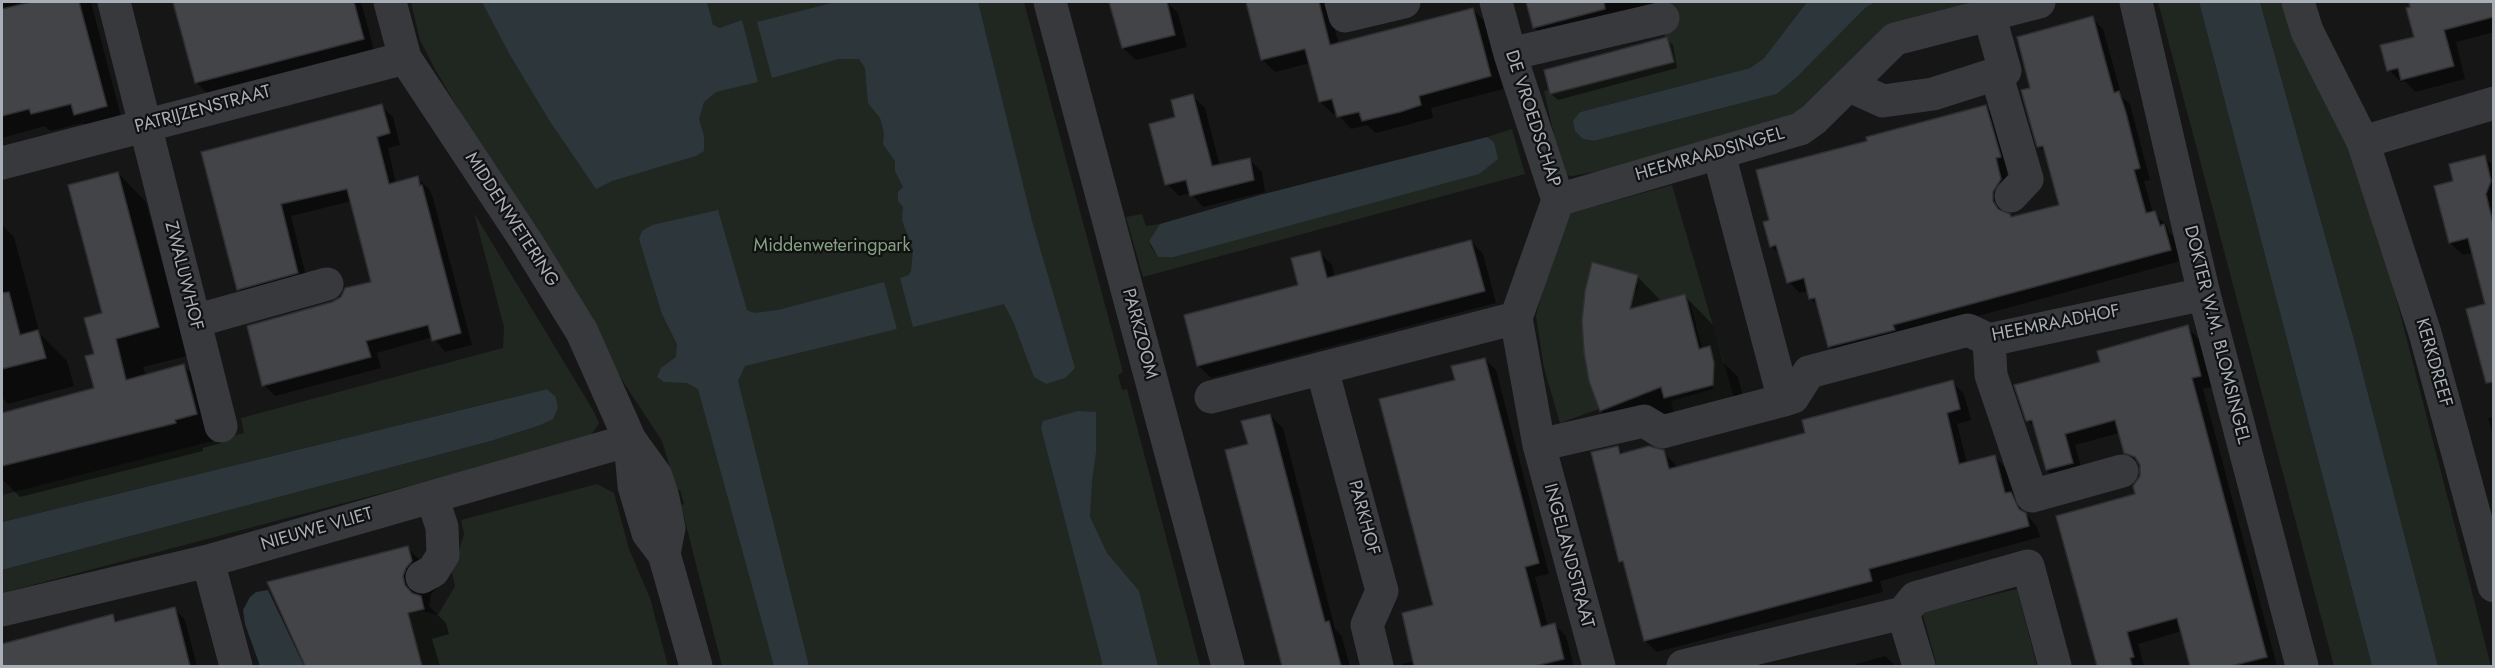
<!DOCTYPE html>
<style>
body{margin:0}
#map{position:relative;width:2495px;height:668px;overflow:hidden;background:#161617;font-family:Jost,sans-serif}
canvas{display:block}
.frame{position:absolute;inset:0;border:3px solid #a8afb7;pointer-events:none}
</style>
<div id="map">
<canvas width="2495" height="668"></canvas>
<div class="frame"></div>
</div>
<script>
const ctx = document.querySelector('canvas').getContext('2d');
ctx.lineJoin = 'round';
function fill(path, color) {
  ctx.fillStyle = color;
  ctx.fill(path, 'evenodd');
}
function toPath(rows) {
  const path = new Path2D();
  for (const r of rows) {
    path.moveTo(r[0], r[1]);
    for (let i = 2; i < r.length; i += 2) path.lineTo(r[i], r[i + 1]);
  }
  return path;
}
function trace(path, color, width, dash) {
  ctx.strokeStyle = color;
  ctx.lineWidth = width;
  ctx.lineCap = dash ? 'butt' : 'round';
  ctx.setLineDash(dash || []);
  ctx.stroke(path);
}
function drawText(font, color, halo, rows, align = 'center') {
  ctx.font = font + ' Jost,sans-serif';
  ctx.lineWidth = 4.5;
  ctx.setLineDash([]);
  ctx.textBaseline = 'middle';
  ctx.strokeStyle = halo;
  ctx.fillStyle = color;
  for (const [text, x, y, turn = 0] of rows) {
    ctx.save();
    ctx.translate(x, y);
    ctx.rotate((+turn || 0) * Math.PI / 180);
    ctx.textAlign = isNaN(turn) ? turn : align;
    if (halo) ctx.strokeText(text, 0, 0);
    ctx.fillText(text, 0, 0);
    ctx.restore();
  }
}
fill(toPath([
 [411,2,1024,2,1123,372,1118,375,1122,390,1127,389,1200,666,722,666,681,505,684,504,680,490,677,490,662,441,607,357,534,223,528,226,436,71,420,40],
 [1657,2,1807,2,1764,58,1750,68,1580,112,1583,139,1594,141,1777,94,1797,77,1866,6,1876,2,1984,2,1800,116,1610,169,1572,176,1563,175,1544,91,1670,59],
 [2158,2,2199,2,2372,666,2334,666],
 [2260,2,2282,2,2294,41,2353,154,2368,189,2491,666,2438,666,2355,343],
 [1512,129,1525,174,1143,277,1126,217,1142,214,1146,226,1160,224,1149,241,1151,247,1158,257,1174,257,1235,239,1494,142,1487,137],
 [1672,185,1735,401,1675,419,1671,401,1713,389,1690,303,1646,315,1629,312,1631,300,1639,285,1600,270,1604,407,1560,423,1544,368,1536,316,1547,274,1571,213],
 [474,213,593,410,599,423,592,434,580,441,2,593,2,570,491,441,538,426,558,408,556,397,547,389,2,522,2,495,244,433,241,418,503,348,504,327],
 [597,484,614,493,629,549,650,598,668,666,395,666,365,656,404,615,422,611,438,615,455,586,452,573,464,534,461,520],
 [2017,589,2037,666,1937,666,1922,612]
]), '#202720');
fill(toPath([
 [482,2,707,2,713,25,720,28,742,20,758,82,716,92,704,102,699,119,704,136,704,151,696,156,612,181,596,189,549,120,510,55],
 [836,2,978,2,1032,221,1075,368,1065,378,1046,384,1034,377,1013,321,1004,304,913,327,900,278,909,275,911,271,913,250,902,220,903,207,898,201,898,192,903,187,895,171,895,161,883,144,884,133,880,118,868,103,865,68,859,59,838,59,772,78,757,22],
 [1807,2,1876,2,1866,7,1797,77,1777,94,1594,141,1583,139,1575,131,1573,121,1580,112,1750,68,1764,58],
 [2199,2,2260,2,2355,343,2438,666,2372,666],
 [1487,137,1494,142,1498,159,1479,174,1174,257,1158,257,1149,241,1160,224,1260,195],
 [718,210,747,310,754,313,778,310,884,282,897,329,745,366,738,381,809,666,774,666,698,389,687,383,664,382,657,377,661,368,676,357,677,344,662,314,639,239,642,231,652,225],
 [547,389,556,397,558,408,553,419,538,426,491,441,2,570,2,522],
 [1078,411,1096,412,1096,452,1092,481,1090,517,1107,553,1139,591,1158,666,1103,666,1041,428,1043,421],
 [268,590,304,666,260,666,245,624,243,610,250,597,256,592]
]), '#2c363b');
fill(toPath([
 [2,2,91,2,123,124,93,132,83,123,50,131,45,126,2,138,2,66,17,62],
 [175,2,361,2,374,50,208,94,197,83],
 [1111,2,1167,2,1178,13,1187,47,1136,60,1123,48],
 [1247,2,1327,2,1339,44,1473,10,1486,22,1503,89,1431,108,1433,118,1376,133,1367,125,1351,129,1337,113,1333,114,1320,102,1310,63,1275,72,1262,59],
 [1543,2,1670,2,1673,13,1552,45,1534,27,1528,5],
 [2437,2,2494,2,2494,32,2456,42,2465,79,2415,92,2405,81,2401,82,2389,70,2416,38,2408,9],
 [2092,18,2103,29,2122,97,2130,104,2150,180,2144,181,2153,213,2166,224,2169,232,2174,237,2181,261,1904,336,1841,358,1830,347,1818,306,1811,299,1809,291,1800,293,1789,282,1781,256,1771,246,1771,221,1869,142,1985,107,1997,118,2011,168,2006,169,2012,191,2003,204,2004,213,2012,218,2061,206,2047,155,2039,146,2032,89],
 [1666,39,1673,45,1677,68,1558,100,1551,94],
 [1193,96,1205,108,1220,166,1250,160,1262,172,1265,192,1203,207,1191,193,1179,196,1167,184],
 [381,106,393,117,400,145,388,148,396,184,417,178,429,189,433,198,472,345,445,352,433,337,377,353,381,368,275,396,264,385,333,303,373,283,352,201,291,216,308,284,250,300,238,289,202,153],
 [2484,157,2494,166,2494,376,2483,365,2488,305,2473,253,2463,255,2450,243,2455,183],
 [118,173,146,202,187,356,143,367,146,376,184,366,212,394,225,442,203,448,203,451,20,497,2,479,2,414,96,389,96,355,104,314],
 [2,225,14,237,40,334,67,361,74,386,8,404,2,397],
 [1471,241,1483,254,1496,303,1211,378,1199,366,1186,316,1300,286,1319,252,1332,265,1335,277],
 [1637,276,1662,302,1685,296,1713,325,1723,362,1738,377,1742,393,1741,414,1630,439,1601,411],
 [2187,327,2199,339,2212,387,2203,389,2277,666,2191,666,2182,631,2138,644,2144,666,2099,666,2058,517,2137,495,2142,466,2126,452,2120,433,2075,445,2083,475,2058,481,2047,470,2036,429,2028,420,2102,363],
 [1485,359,1496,370,1549,574,1535,577,1548,626,1555,625,1566,636,1574,666,1403,666,1402,664,1414,661,1435,606,1457,381],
 [1952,382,1964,394,1971,420,1957,424,1967,463,1994,456,2006,468,2014,497,2037,527,2040,537,1880,581,1883,592,1657,652,1645,641,1625,566,1620,561,1618,448,1624,454,1663,452,1675,464,1677,468,1807,434],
 [1270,415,1283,428,1335,629,1341,635,1350,666,1284,666,1227,451,1249,445],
 [2494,417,2494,439,2488,418],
 [408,548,433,574,437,588,431,594,429,606,446,623,449,634,432,639,440,666,307,666,269,583],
 [174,608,185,620,197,666,2,666,2,645,113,616,119,622],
 [1885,656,1896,666,1856,666,1856,664]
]), '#0007');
const building = toPath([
 [31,2,79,2,107,106,74,115,71,104,31,114,29,109,2,116,2,9,31,2],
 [173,2,354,2,364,39,195,83,173,2],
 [1109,2,1167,2,1175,35,1122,48,1109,2],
 [1246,2,1319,2,1330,45,1473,8,1491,76,1419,96,1421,105,1400,112,1362,121,1359,112,1337,117,1332,99,1319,102,1305,49,1261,60,1246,2],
 [1526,2,1604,2,1605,9,1533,28,1526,2],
 [2409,2,2493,2,2493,17,2444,30,2454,66,2401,80,2398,68,2387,71,2380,45,2414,37,2406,8,2410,7,2409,2],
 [2093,16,2114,93,2119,91,2126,113,2140,168,2134,170,2146,213,2155,211,2160,226,2164,224,2171,250,1893,325,1895,330,1828,347,1815,298,1809,299,1804,278,1787,283,1776,245,1770,247,1763,222,1769,220,1756,170,1867,141,1866,137,1986,105,2001,157,1996,158,2001,179,1993,192,1993,201,1998,209,2010,214,2011,217,2059,205,2043,146,2037,147,2021,90,2030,88,2017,37,2093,16],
 [1667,37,1674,62,1550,94,1544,70,1667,37],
 [1193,94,1212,166,1250,158,1254,180,1190,196,1186,180,1165,185,1149,124,1175,117,1171,100,1193,94],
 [382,104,390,133,377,137,389,184,418,176,420,186,422,185,461,333,432,341,428,325,366,341,371,357,262,386,247,326,332,302,341,297,345,288,371,282,347,189,281,204,298,273,237,290,201,152,382,104],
 [2485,155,2491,181,2486,194,2493,223,2493,382,2486,383,2466,309,2485,304,2468,238,2449,243,2434,186,2453,181,2449,164,2485,155],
 [118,172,159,327,116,339,126,380,184,364,197,414,175,420,176,423,2,466,2,413,94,388,85,356,94,354,84,318,102,313,68,185,118,172],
 [1471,240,1485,291,1197,366,1184,315,1298,285,1291,258,1320,251,1327,278,1471,240],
 [1592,262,1638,275,1630,309,1685,294,1699,349,1710,346,1714,363,1713,385,1664,398,1661,387,1600,411,1589,381,1584,352,1582,321,1585,291,1592,262],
 [9,292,20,335,38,330,46,358,2,369,2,293,9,292],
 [2188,325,2201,376,2192,378,2267,657,2231,666,2190,666,2177,618,2127,632,2134,657,2130,658,2132,666,2097,666,2056,516,2135,494,2133,486,2140,476,2140,465,2135,457,2124,453,2115,420,2065,434,2073,463,2046,470,2032,420,2026,421,2014,385,2100,362,2097,351,2188,325],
 [1485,358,1539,563,1525,567,1541,627,1555,623,1564,659,1535,666,1414,666,1402,613,1433,605,1379,399,1455,380,1451,366,1485,358],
 [1953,380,1960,409,1947,413,1959,464,1995,455,2005,493,2011,492,2019,509,2026,513,2029,526,1869,569,1872,581,1644,641,1623,561,1619,562,1591,452,1618,446,1620,454,1649,446,1664,450,1669,469,1805,433,1802,420,1953,380],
 [1270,414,1325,622,1329,621,1341,666,1282,666,1225,450,1248,444,1241,421,1270,414],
 [408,546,412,561,406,568,403,576,405,585,412,593,421,596,424,609,408,613,422,666,305,666,267,582,408,546],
 [175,607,190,666,2,666,2,644,113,614,115,622,175,607]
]);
fill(building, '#424447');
trace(building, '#303033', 1.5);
trace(toPath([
 [114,2,221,426],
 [390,2,405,58,526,241,582,332,630,440,656,476,663,498,669,528,664,554],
 [1050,2,1228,666],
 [1341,2,1345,16,1404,2],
 [1496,2,1510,54,1558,200,1516,318,1539,445,1599,666],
 [2136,2,2204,294,2302,666],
 [2298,2,2307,31,2363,142,2425,333,2494,586],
 [1510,54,1663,18],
 [1996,73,2027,179,2011,196],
 [1848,85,1883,101,1933,94,2005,71,1989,14],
 [2363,142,2494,103],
 [1719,154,1784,400],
 [2,163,405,58],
 [1558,200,1800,129,1814,119,1895,39,2039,2],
 [195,321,327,284],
 [1989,340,1991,375,2032,496,2122,471],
 [1322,369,1382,591,1367,625,1377,666],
 [1211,397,1516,318],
 [630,440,634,486,648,533,664,554,696,666],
 [1539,445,1644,421,1662,432,1784,400,1793,397,1809,372,1968,330,1989,340,2204,294],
 [208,561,236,666],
 [422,577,433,571,443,555,442,527,432,497],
 [2,610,208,561,630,440],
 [1683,666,1903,613],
 [1919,666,1903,613,1915,598,2028,566,2055,666]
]), '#37393c', 33);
drawText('18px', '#a8afb7', '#111112', [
 ["PATRIJZENSTRAAT",203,110,-15],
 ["DE VROEDSCHAP",1532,119,72],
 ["HEEMRAADSINGEL",1710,155,-16],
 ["MIDDENWETERING",511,220,57],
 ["ZWALUWHOF",183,276,76],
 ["HEEMRAADHOF",2056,324,-11],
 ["PARKZOOM",1139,334,75],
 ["DOKTER W.M. BLOMSINGEL",2216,335,76],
 ["KERKDREEF",2433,363,74],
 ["PARKHOF",1363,518,75],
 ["NIEUWE VLIET",317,530,-16],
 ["INGELANDSTRAAT",1568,556,75]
]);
drawText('18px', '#83a180', '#111112', [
 ["Middenweteringpark",832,247]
]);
</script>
